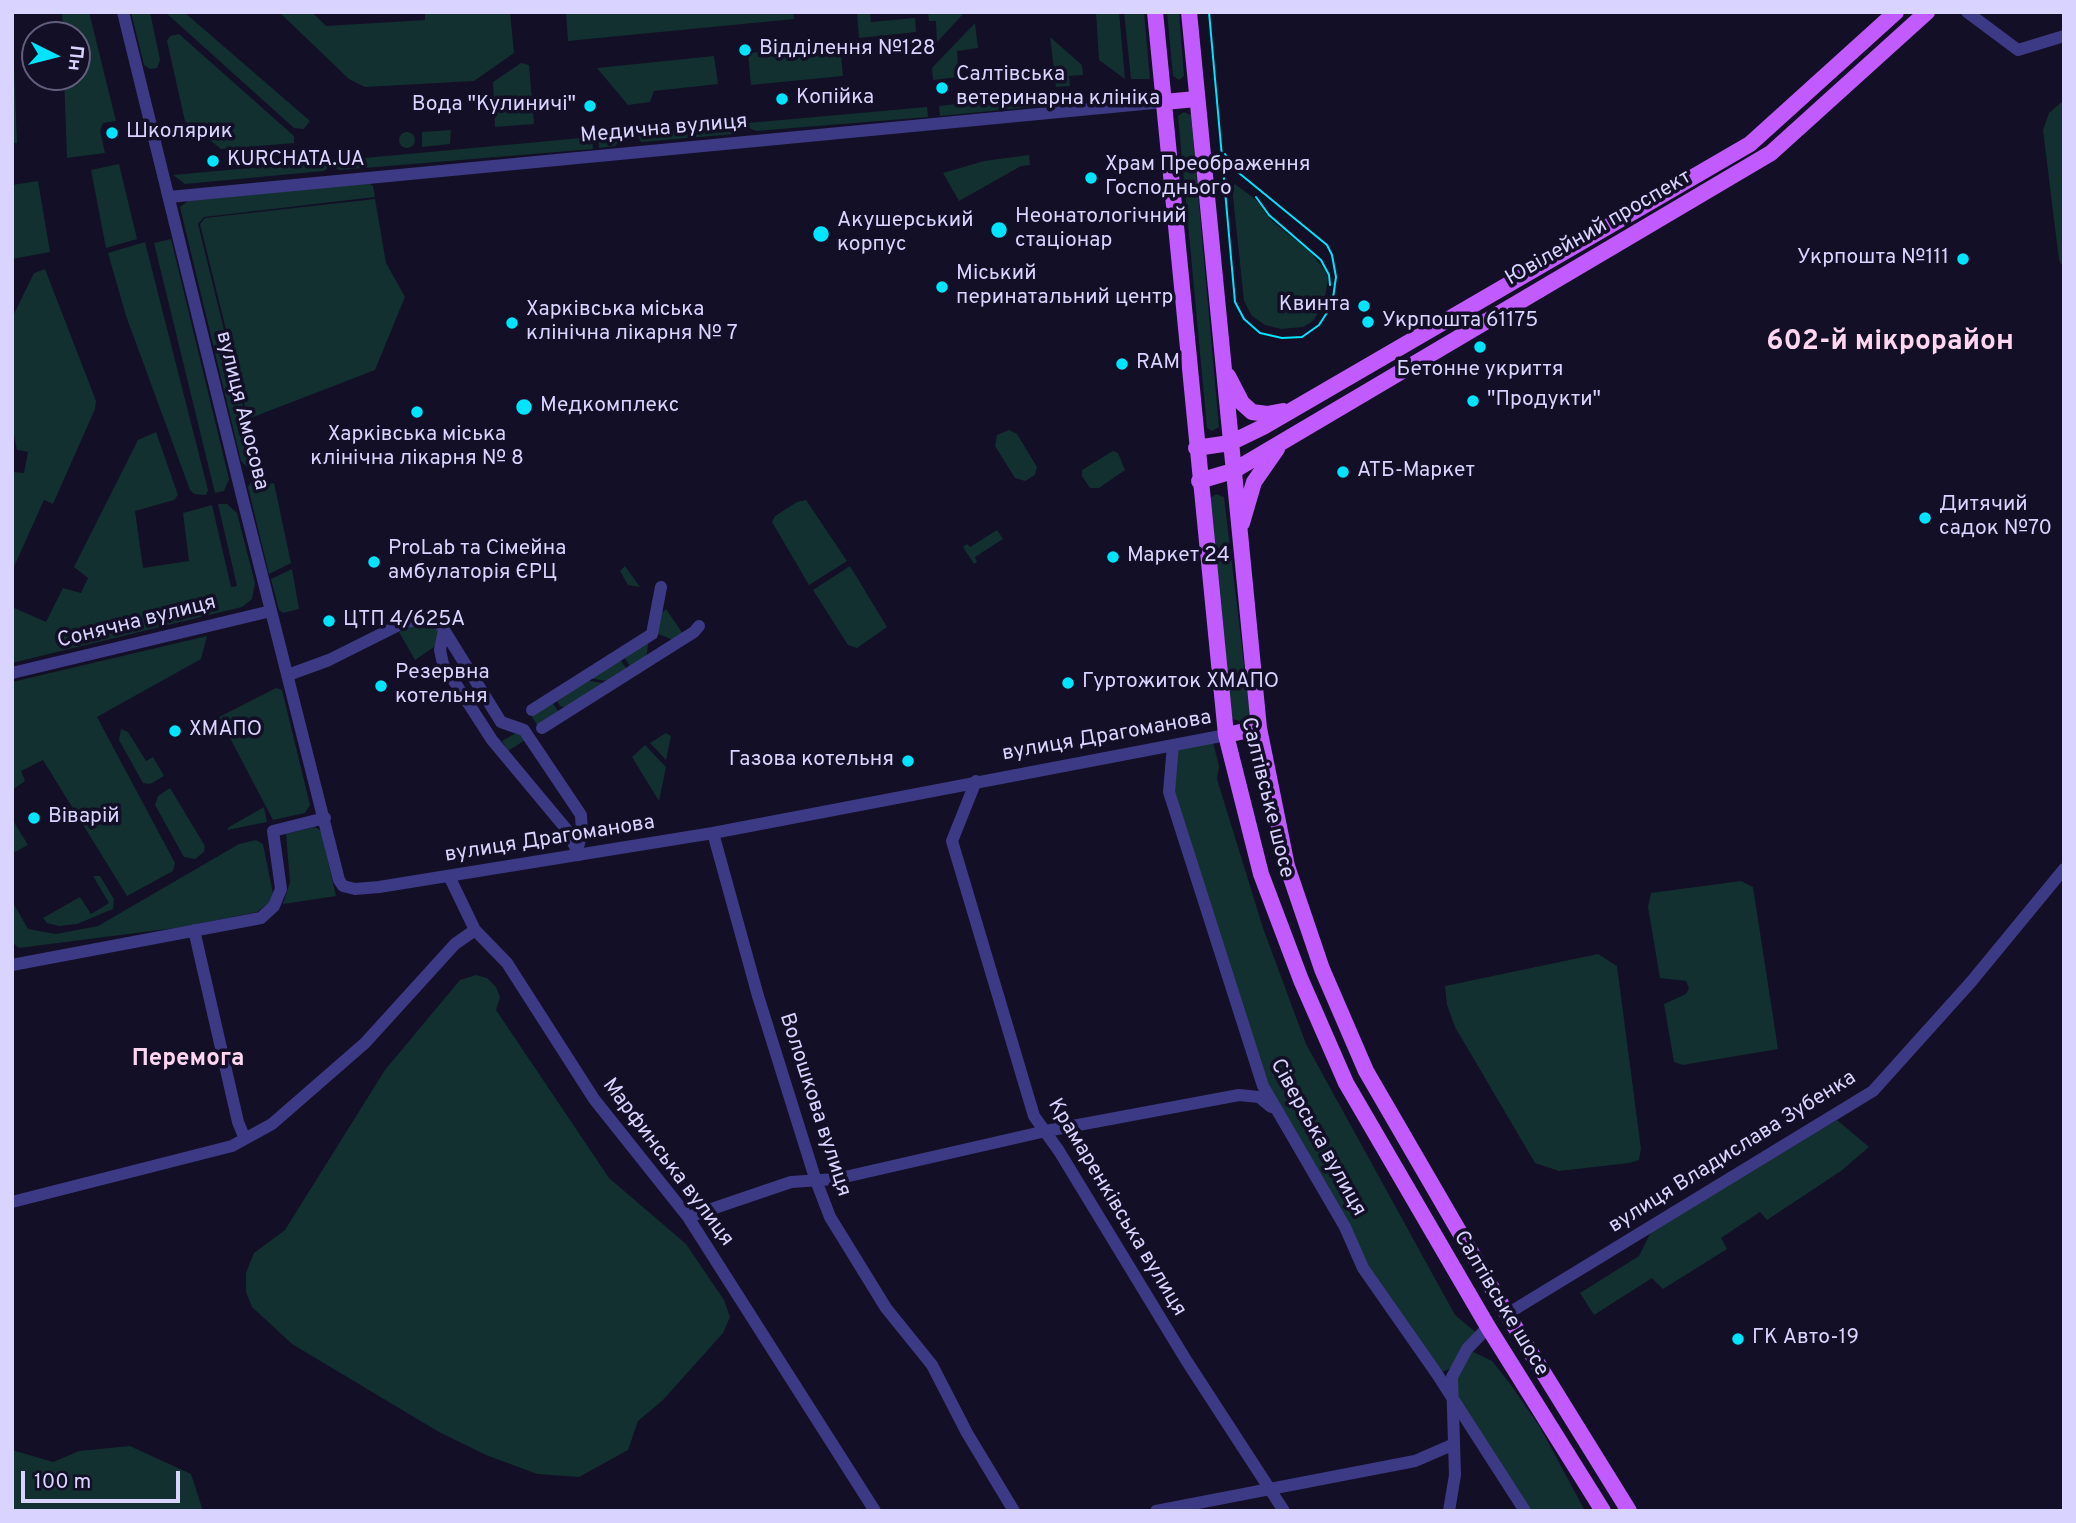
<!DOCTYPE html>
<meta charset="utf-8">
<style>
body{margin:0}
#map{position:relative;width:2076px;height:1523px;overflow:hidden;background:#130f26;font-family:Overpass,sans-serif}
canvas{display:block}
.frame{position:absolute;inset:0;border:14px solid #d9d4ff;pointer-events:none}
.north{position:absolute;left:21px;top:21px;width:70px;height:70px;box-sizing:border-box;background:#130f26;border:2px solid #625e7d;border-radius:50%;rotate:96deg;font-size:19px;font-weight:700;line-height:28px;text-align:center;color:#d9d4ff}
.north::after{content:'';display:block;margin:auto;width:24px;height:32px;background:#00e5ff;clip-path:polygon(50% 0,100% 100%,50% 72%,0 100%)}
.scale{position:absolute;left:21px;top:1471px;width:159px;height:32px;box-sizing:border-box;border:4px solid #d9d4ff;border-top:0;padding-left:9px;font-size:21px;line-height:24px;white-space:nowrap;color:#d9d4ff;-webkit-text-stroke:5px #130f26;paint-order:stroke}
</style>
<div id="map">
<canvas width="2076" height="1523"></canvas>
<div class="frame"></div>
<div class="north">Пн</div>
<div class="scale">100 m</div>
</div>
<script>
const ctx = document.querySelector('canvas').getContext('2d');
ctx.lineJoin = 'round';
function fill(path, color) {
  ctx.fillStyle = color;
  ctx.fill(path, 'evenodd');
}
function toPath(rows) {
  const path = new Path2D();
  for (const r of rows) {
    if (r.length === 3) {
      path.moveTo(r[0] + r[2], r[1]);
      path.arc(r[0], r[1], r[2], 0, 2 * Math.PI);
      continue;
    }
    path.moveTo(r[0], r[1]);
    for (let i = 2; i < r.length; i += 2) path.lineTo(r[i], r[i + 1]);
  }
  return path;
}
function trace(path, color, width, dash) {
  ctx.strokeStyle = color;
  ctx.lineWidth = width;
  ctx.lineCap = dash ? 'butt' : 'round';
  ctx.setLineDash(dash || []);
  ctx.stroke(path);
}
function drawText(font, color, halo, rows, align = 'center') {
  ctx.font = font + ' Overpass,sans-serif';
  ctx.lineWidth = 7;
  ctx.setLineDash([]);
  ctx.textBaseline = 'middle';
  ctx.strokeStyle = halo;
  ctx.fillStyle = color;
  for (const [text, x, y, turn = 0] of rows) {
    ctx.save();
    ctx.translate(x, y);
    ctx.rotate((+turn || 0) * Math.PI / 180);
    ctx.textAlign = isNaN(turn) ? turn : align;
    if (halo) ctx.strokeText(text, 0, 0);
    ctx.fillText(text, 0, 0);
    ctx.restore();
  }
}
fill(toPath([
 [62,12,89,12,116,121,103,123,100,131,105,153,67,158,64,77,77,77,77,35,63,35],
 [131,12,150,12,160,60,157,68,150,69,144,65],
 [165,12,184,12,310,121,304,129,294,128],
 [279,12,312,12,326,26,425,20,425,12,510,12,514,53,474,81,365,87,349,79],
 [566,12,793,12,794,19,568,41],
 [857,12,870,12,871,22,915,18,916,32,859,38],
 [928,12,965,12,937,42,936,21,929,21],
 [1096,12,1119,12,1125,79,1099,60],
 [1124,12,1144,12,1150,79,1131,79],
 [1167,12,1179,12,1184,76,1179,80,1173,76],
 [12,14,17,143,12,143],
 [975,23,978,48,957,51,959,77,933,80,932,68],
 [179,34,294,136,294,143,221,149,185,121,167,41,170,36],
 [1050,37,1082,65,1083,75,1069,76,1070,86,1056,87],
 [840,44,843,76,751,85,748,53],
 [714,56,718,84,654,91,650,102,628,105,597,68],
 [521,63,529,65,534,124,495,127,493,82],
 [1051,94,1052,105,940,116,939,106],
 [2064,100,2064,268,2059,260,2043,130,2049,113],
 [927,107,928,117,756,131,749,128,748,123],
 [1184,112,1191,115,1219,427,1212,431,1207,428,1178,116],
 [741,124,735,134,641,142,637,134],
 [451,130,450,144,422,147,422,132],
 [407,140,8],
 [623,135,615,146,599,148,598,137],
 [592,137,593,149,340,170,333,167,332,161],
 [1029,155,1030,165,1021,166,959,201,943,173,984,161],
 [327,161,328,168,324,171,185,184,173,175],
 [119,164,137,239,106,248,91,170],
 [38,181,50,252,12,259,12,185],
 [368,183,373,186,375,197,204,217,198,224,258,468,247,467,241,461,180,207,188,201],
 [1235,184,1255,199,1273,222,1310,252,1324,269,1328,279,1324,303,1313,321,1303,327,1281,329,1265,325,1252,316,1244,301,1232,187],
 [375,199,386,263,405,297,375,370,248,419,200,224,205,218],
 [171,239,229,479,224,491,215,493,154,243],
 [145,242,208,490,206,495,194,494,190,490,126,316,108,253],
 [45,269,96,401,95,409,53,504,44,500,12,571,12,472,24,473,28,452,17,450,12,425,12,318,34,273],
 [1009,430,1017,434,1037,467,1035,475,1025,481,1015,478,995,446,997,435],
 [156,432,178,495,174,500,135,511,143,568,189,561,183,513,212,505,231,587,237,586,218,504,227,504,237,513,255,583,252,599,242,607,12,663,12,607,46,622,63,588,81,593,88,578,74,567,138,440],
 [1113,451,1118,453,1125,470,1099,488,1090,488,1082,476,1082,470],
 [260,479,262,486,274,483,291,563,269,574,248,487,251,482],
 [1216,494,1224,497,1250,714,1240,721,1232,719,1209,499],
 [806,500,847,561,809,585,772,522,775,516,797,502],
 [997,530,1003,539,975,557,977,562,974,564,963,547,967,544,970,547],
 [625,566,640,587,628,585,620,571],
 [850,566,887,627,857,648,848,645,813,590],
 [292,569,299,609,283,613,279,610,271,579],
 [666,609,683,634,673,640,656,633,660,615],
 [425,620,430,620,439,629,437,645,415,660,399,632],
 [207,636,201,659,97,717,175,863,173,871,127,896,43,760,21,771,25,781,12,790,12,682],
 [649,638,646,659,631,668,623,655],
 [619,658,626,668,607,681,588,678],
 [585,680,603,683,565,708,560,706,557,701],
 [276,688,282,690,310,805,305,813,273,820,219,717],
 [552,702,558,711,537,725,531,715],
 [121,729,128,732,146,761,153,757,164,776,150,784,143,783,119,740],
 [518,732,525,740,508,751,502,741],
 [666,733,671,736,666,760,650,743],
 [1212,738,1219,766,1217,779,1263,928,1306,1044,1455,1315,1479,1335,1467,1349,1492,1361,1511,1385,1540,1427,1585,1511,1525,1511,1450,1393,1456,1366,1437,1374,1399,1318,1263,1086,1169,792,1173,745],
 [645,745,666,767,659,801,632,757],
 [170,788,205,846,204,852,195,859,184,857,155,805,158,796],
 [264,807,267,822,227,830,229,827],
 [12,819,28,845,15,852,12,849],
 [315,827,321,831,336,896,283,904,290,882,286,834],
 [256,840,263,844,274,899,257,912,183,927,19,948,12,942,12,901,28,929,56,934,98,926,239,844],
 [93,876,100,876,114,899,113,909,77,924,59,926,47,923,43,918,80,897,91,914,109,903],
 [1741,881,1753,887,1778,1049,1683,1065,1674,1062,1664,1004,1686,994,1689,988,1686,981,1660,978,1648,907,1651,893],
 [1598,954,1617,966,1641,1149,1639,1160,1629,1163,1559,1171,1535,1163,1455,1027,1447,1005,1445,986],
 [476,975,487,978,496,987,500,997,496,1010,609,1178,686,1244,724,1300,730,1317,723,1333,663,1400,638,1421,628,1450,579,1477,537,1474,486,1455,439,1432,292,1344,252,1307,246,1292,246,1273,254,1253,285,1230,385,1070,460,980],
 [1837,1120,1869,1147,1841,1171,1767,1220,1760,1212,1721,1238,1727,1249,1663,1289,1652,1278,1594,1315,1580,1293,1639,1256,1651,1232],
 [130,1446,191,1474,203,1511,12,1511,12,1450,53,1462,79,1451]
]), '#12302f');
trace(toPath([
 [123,12,242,496,339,880,343,886,355,889,379,887,713,833,1226,735],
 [1967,12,2018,50,2064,36],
 [169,197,1164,102],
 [444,630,501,722,524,730,581,815,582,833,577,850],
 [12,673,271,611],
 [288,675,329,660,405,622,435,617,444,630,440,650,443,664,492,740,567,830,579,855],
 [532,710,652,634,661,587],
 [542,728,694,632,699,626],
 [1173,745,1169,792,1263,1086,1345,1227,1363,1268,1437,1374,1525,1511],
 [976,781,952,841,1034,1116,1059,1151,1186,1360,1284,1511],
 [713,833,758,996,815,1178,830,1217,886,1308,932,1365,967,1433,1014,1511],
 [449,876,475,930,507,963,594,1099,688,1217,875,1511],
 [194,930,238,1122,245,1139],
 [12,965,261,918,274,906,281,889,273,831,325,818],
 [12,1202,232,1146,272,1124,365,1043,455,944,475,930],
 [688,1217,791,1182,836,1179,1046,1131,1239,1095,1259,1097,1271,1107],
 [1507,1314,1873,1091,1971,982,2064,869],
 [1156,1511,1415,1461,1452,1445],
 [1449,1511,1455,1475,1452,1377,1467,1349,1488,1327]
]), '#3d3a85', 12);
trace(toPath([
 [1155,12,1226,735,1261,874,1301,980,1346,1083,1488,1327,1603,1511],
 [1189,12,1259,728,1287,866,1322,969,1366,1071,1507,1314,1629,1511],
 [1164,102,1196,99],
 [1228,376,1242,403,1252,412,1267,414,1283,411],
 [1196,448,1230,443,1263,427,1750,144,1896,12],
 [1199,481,1233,471,1771,153,1927,12],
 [1242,523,1254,482,1277,449],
 [1226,735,1259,728]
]), '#c25bff', 16);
trace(toPath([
 [1209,12,1235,302,1244,319,1260,333,1282,338,1302,337,1319,325,1332,305,1336,277,1332,255,1327,245,1234,169,1225,154],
 [1256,197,1269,215,1321,260,1329,275,1330,285]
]), '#00e5ff', 2);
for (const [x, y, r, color] of [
 [745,50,7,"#00e5ff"],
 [942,88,7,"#00e5ff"],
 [782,99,7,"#00e5ff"],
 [590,106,7,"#00e5ff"],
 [112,133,7,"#00e5ff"],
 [213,161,7,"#00e5ff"],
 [1091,178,7,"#00e5ff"],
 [999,230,9,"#00e5ff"],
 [821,234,9,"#00e5ff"],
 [1963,259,7,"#00e5ff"],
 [942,287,7,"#00e5ff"],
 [1364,306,7,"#00e5ff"],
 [1368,322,7,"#00e5ff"],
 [512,323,7,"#00e5ff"],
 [1480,347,7,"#00e5ff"],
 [1122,364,7,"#00e5ff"],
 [1473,401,7,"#00e5ff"],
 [524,407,9,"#00e5ff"],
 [417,412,7,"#00e5ff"],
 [1343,472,7,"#00e5ff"],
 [1925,518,7,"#00e5ff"],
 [1113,557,7,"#00e5ff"],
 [374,562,7,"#00e5ff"],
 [329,621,7,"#00e5ff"],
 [1068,683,7,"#00e5ff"],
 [381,686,7,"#00e5ff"],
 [175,731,7,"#00e5ff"],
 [908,761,7,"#00e5ff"],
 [34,818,7,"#00e5ff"],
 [1738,1339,7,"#00e5ff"]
]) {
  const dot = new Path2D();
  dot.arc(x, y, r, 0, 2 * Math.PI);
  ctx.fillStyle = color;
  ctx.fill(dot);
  trace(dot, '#130f26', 2.5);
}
drawText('21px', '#d9d4ff', '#130f26', [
 ["Відділення №128",759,50],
 ["Салтівська",956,76],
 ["ветеринарна клініка",956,100],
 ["Копійка",796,99],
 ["Вода \"Кулиничі\"",576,106,"right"],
 ["Школярик",126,133],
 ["KURCHATA.UA",227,161],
 ["Храм Преображення",1105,166],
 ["Господнього",1105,190],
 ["Неонатологічний",1015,218],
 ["стаціонар",1015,242],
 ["Акушерський",837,222],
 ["корпус",837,246],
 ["Укрпошта №111",1949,259,"right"],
 ["Міський",956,275],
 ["перинатальний центр",956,299],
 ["Квинта",1350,306,"right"],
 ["Харківська міська",526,311],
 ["клінічна лікарня № 7",526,335],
 ["Укрпошта 61175",1382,322],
 ["RAM",1136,364],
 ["Бетонне укриття",1480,371,"center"],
 ["\"Продукти\"",1487,401],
 ["Медкомплекс",540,407],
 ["Харківська міська",417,436,"center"],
 ["клінічна лікарня № 8",417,460,"center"],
 ["АТБ-Маркет",1357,472],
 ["Дитячий",1939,506],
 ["садок №70",1939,530],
 ["ProLab та Сімейна",388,550],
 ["амбулаторія ЄРЦ",388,574],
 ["Маркет 24",1127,557],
 ["ЦТП 4/625А",343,621],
 ["Резервна",395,674],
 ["котельня",395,698],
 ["Гуртожиток ХМАПО",1082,683],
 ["ХМАПО",189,731],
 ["Газова котельня",894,761,"right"],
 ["Віварій",48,818],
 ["ГК Авто-19",1752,1339]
], 'left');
drawText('21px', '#d9d4ff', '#130f26', [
 ["Медична вулиця",664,130,-5],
 ["Ювілейний проспект",1599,229,-30],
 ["вулиця Амосова",241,411,76],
 ["Сонячна вулиця",137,623,-14],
 ["вулиця Драгоманова",1107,737,-10],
 ["Салтівське шосе",1266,798,76],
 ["вулиця Драгоманова",550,840,-9],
 ["Волошкова вулиця",814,1105,72],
 ["Сіверська вулиця",1317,1138,61],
 ["вулиця Владислава Зубенка",1733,1153,-32],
 ["Марфинська вулиця",667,1163,53],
 ["Крамаренківська вулиця",1116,1208,59],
 ["Салтівське шосе",1500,1304,59]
]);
drawText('bold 24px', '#ffd6f0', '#130f26', [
 ["Перемога",188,1060]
]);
drawText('bold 28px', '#ffd6f0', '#130f26', [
 ["602-й мікрорайон",1890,343]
]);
</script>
